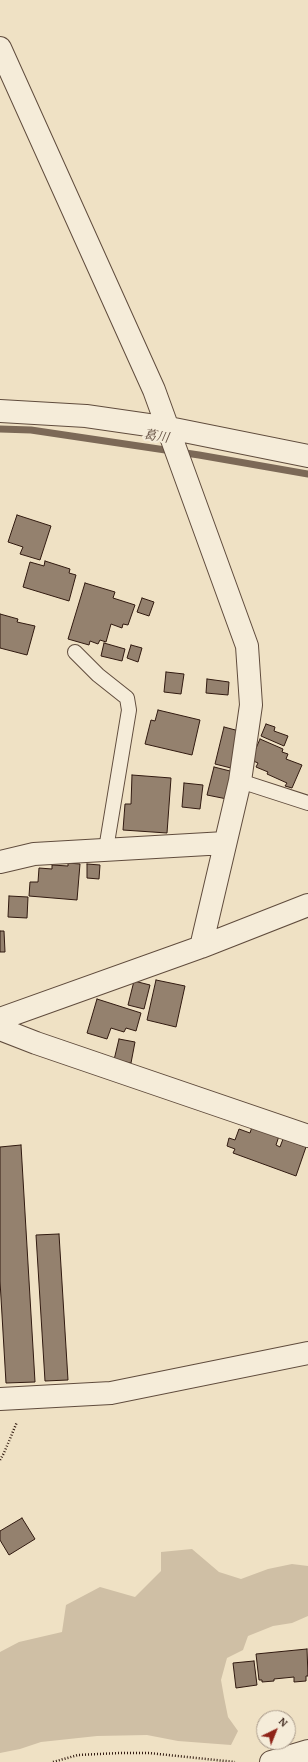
<!DOCTYPE html>
<meta charset="utf-8">
<style>
body{margin:0}
#map{position:relative;width:308px;height:1762px;overflow:hidden;background:#efe1c4;font-family:"Gentium Book Plus",serif}
canvas{display:block}
.north{position:absolute;left:256px;top:1710px;width:40px;height:40px;box-sizing:border-box;background:#f5ecd9;border:1px solid #a79889;border-radius:50%;rotate:43deg;font-size:11px;font-weight:700;line-height:16px;text-align:center;color:#311a10}
.north::after{content:'';display:block;margin:auto;width:14px;height:18px;background:#8f2418;clip-path:polygon(50% 0,100% 100%,50% 72%,0 100%)}
</style>
<div id="map">
<canvas width="308" height="1762"></canvas>
<div class="north">N</div>
</div>
<script>
const ctx = document.querySelector('canvas').getContext('2d');
ctx.lineJoin = 'round';
function fill(path, color) {
  ctx.fillStyle = color;
  ctx.fill(path, 'evenodd');
}
function toPath(rows) {
  const path = new Path2D();
  for (const r of rows) {
    path.moveTo(r[0], r[1]);
    for (let i = 2; i < r.length; i += 2) path.lineTo(r[i], r[i + 1]);
  }
  return path;
}
function trace(path, color, width, dash) {
  ctx.strokeStyle = color;
  ctx.lineWidth = width;
  ctx.lineCap = dash ? 'butt' : 'round';
  ctx.setLineDash(dash || []);
  ctx.stroke(path);
}
function drawText(font, color, halo, rows, align = 'center') {
  ctx.font = font + ' "Gentium Book Plus","Noto Serif JP",serif';
  ctx.lineWidth = 4;
  ctx.setLineDash([]);
  ctx.textBaseline = 'middle';
  ctx.strokeStyle = halo;
  ctx.fillStyle = color;
  for (const [text, x, y, turn = 0] of rows) {
    ctx.save();
    ctx.translate(x, y);
    ctx.rotate((+turn || 0) * Math.PI / 180);
    ctx.textAlign = isNaN(turn) ? turn : align;
    if (halo) ctx.strokeText(text, 0, 0);
    ctx.fillText(text, 0, 0);
    ctx.restore();
  }
}
fill(toPath([
 [192,1549,219,1572,241,1579,268,1569,292,1564,308,1566,308,1616,292,1623,273,1626,248,1636,243,1650,227,1658,221,1680,224,1697,228,1717,238,1731,231,1745,178,1741,147,1735,97,1736,41,1742,20,1749,0,1753,0,1652,19,1642,62,1632,66,1605,100,1587,135,1597,161,1571,161,1552]
]), '#cfbfa5');
trace(toPath([
 [0,429,31,430,199,455,308,474]
]), '#7c6957', 7);
const building = toPath([
 [17,515,51,526,40,560,20,554,23,547,8,542,17,515],
 [45,561,70,569,69,573,76,575,69,601,23,587,30,562,44,566,45,561],
 [85,583,115,592,113,598,135,605,128,625,123,624,122,628,111,624,106,642,100,640,98,644,90,641,89,645,68,639,85,583],
 [142,598,154,602,149,616,137,612,142,598],
 [0,614,18,619,17,622,35,626,27,655,0,648,0,614],
 [104,643,125,649,122,661,101,656,104,643],
 [131,645,142,648,138,662,127,658,131,645],
 [166,672,184,674,181,694,164,692,166,672],
 [207,679,229,682,228,695,206,693,207,679],
 [158,710,200,720,192,755,145,744,151,720,155,721,158,710],
 [266,724,275,727,274,731,288,736,284,746,261,736,266,724],
 [224,727,243,732,235,769,215,764,224,727],
 [260,739,283,749,282,752,288,754,286,759,302,765,292,788,285,786,287,783,267,774,268,772,256,767,258,763,251,760,260,739],
 [214,767,234,772,227,799,207,795,214,767],
 [132,775,171,778,167,833,123,830,125,804,131,804,132,775],
 [184,783,203,785,200,809,182,807,184,783],
 [68,863,80,864,77,900,29,896,30,882,38,882,39,868,52,869,52,865,68,866,68,863],
 [87,864,100,865,99,879,87,878,87,864],
 [9,896,28,897,27,918,8,917,9,896],
 [0,931,4,931,5,952,0,952,0,931],
 [156,980,185,986,176,1027,147,1020,156,980],
 [134,981,150,985,144,1009,128,1005,134,981],
 [97,999,141,1013,136,1031,126,1028,124,1032,111,1028,107,1039,87,1033,97,999],
 [119,1039,135,1042,131,1063,114,1060,119,1039],
 [252,1127,279,1136,276,1145,280,1147,283,1139,306,1147,296,1176,233,1153,235,1149,227,1146,229,1138,235,1140,239,1129,250,1133,252,1127],
 [21,1145,35,1382,6,1383,0,1281,0,1147,21,1145],
 [59,1234,68,1380,45,1381,36,1235,59,1234],
 [22,1518,35,1539,9,1555,0,1540,0,1531,22,1518],
 [307,1649,308,1676,306,1676,306,1681,294,1682,294,1677,274,1679,274,1681,262,1682,262,1680,259,1680,256,1654,307,1649],
 [254,1661,257,1685,236,1688,233,1663,254,1661]
]);
fill(building, '#94816e');
trace(building, '#311a10', 1);
const lane = toPath([
 [75,652,98,675,127,698,129,710,106,849],
 [240,781,308,803]
]);
const street = toPath([
 [0,48,154,390,247,646,251,705,240,781,201,947],
 [0,411,86,416,169,428,308,456],
 [0,862,34,854,225,843],
 [0,1019,201,947,308,905],
 [0,1029,36,1043,308,1136],
 [0,1399,111,1393,308,1353],
 [271,1762,308,1751]
]);
trace(lane, '#604c3d', 16);
trace(street, '#604c3d', 24);
trace(toPath([
 [0,1460,4,1453,17,1422],
 [53,1762,78,1755,120,1753,149,1753,235,1762]
]), '#311a10', 2.5, [1, 2]);
trace(lane, '#f5ecd9', 14);
trace(street, '#f5ecd9', 22);
drawText('italic 13px', '#634e40', '#f5ecd9', [
 ["葛川",156,437,9]
]);
</script>
